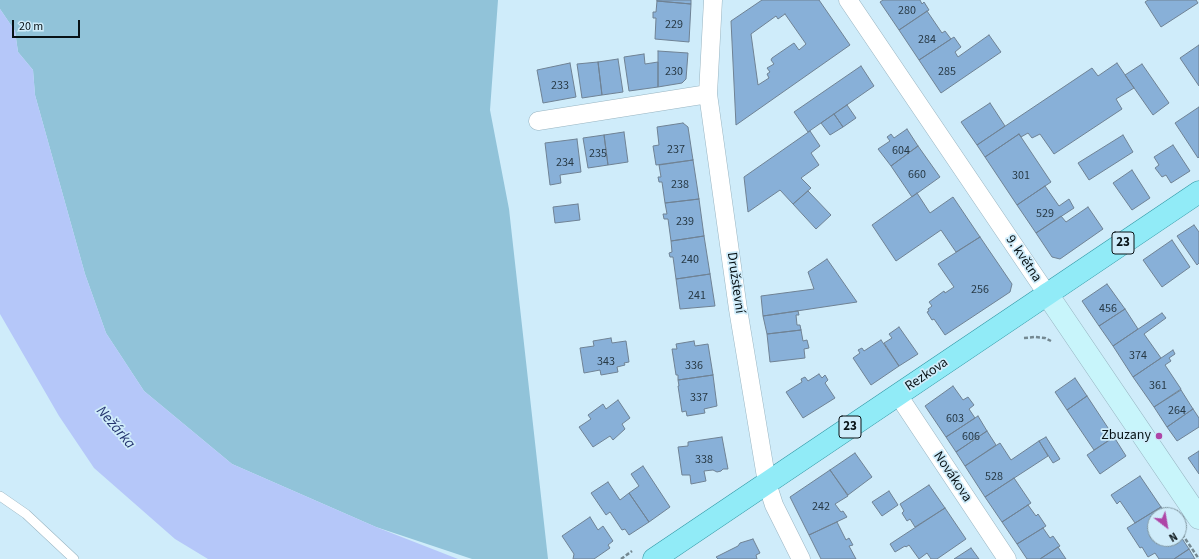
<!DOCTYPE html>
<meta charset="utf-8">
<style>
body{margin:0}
#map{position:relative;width:1199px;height:559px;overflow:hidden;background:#cfecfa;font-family:"Source Sans 3",sans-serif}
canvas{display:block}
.north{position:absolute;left:1147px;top:507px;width:40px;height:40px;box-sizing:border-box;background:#cfecfa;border:1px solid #7f959f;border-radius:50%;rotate:149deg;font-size:11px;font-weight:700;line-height:16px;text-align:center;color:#081216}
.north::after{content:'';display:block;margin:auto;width:14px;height:18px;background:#ae45a7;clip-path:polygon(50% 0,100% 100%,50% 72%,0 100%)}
.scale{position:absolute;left:12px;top:20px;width:68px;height:18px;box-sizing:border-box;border:2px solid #081216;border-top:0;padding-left:5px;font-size:12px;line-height:14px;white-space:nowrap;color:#081216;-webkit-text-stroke:3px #cfecfa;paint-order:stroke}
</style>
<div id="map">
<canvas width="1199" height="559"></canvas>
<div class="north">N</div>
<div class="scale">20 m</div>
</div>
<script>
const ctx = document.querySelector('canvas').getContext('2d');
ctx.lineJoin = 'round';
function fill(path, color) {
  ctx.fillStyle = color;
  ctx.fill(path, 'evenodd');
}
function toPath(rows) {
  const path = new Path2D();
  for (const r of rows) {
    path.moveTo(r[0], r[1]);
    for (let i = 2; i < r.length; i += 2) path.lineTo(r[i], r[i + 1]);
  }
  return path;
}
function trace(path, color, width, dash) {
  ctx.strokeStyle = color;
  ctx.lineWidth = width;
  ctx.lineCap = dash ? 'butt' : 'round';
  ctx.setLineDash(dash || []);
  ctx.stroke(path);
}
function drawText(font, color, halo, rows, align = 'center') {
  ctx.font = font + ' "Source Sans 3",sans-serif';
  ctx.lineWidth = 3.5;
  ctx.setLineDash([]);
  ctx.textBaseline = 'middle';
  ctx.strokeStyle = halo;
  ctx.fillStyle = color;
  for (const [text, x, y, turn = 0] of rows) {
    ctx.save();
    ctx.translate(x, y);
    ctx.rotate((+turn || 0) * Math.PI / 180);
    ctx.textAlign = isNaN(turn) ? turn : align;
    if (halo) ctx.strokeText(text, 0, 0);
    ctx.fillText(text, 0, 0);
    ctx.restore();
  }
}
fill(toPath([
 [0,0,498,0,490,110,509,209,548,559,472,559,376,527,232,464,144,391,106,333,85,274,35,95,33,70,18,52,15,31,0,9]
]), '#91c3d9');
fill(toPath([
 [0,9,15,31,18,52,33,70,35,95,85,274,106,333,144,391,232,464,376,527,458,559,208,559,175,539,94,468,59,416,0,314]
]), '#b5c7f9');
const building = toPath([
 [657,0,691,0,691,4,657,1,657,0],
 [762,0,819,0,850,45,736,125,731,21,762,0],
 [785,14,806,44,799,50,794,43,772,58,771,60,774,64,767,68,770,72,767,74,769,78,758,85,751,34,776,16,778,19,785,14],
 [883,0,920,0,922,4,924,2,929,10,899,30,880,2,883,0],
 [1148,0,1196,0,1198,3,1161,27,1145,2,1148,0],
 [657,1,691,4,689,42,655,39,656,18,653,18,653,12,656,12,657,1],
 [927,11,942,33,945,31,951,39,919,60,899,30,927,11],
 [989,35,1001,52,941,93,919,60,954,37,961,47,955,52,958,57,989,35],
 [1199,45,1199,86,1180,58,1199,45],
 [658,51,688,53,686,79,682,83,658,87,658,51],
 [644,54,645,64,658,62,658,87,629,91,624,57,644,54],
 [618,59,623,92,602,95,598,62,618,59],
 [598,62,602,95,582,98,577,64,598,62],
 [570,63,576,97,543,103,537,70,570,63],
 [1117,63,1134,88,1116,99,1122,109,1054,154,1040,134,1032,138,1028,133,1021,137,1019,134,985,157,977,145,1092,68,1098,76,1117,63],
 [1142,64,1169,103,1153,115,1125,75,1142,64],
 [861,66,874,86,808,132,794,112,861,66],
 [990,103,1005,126,977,145,961,122,990,103],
 [847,105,856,118,843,127,834,114,847,105],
 [1199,107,1199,157,1198,158,1175,123,1199,107],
 [834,114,843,127,830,135,821,123,834,114],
 [683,123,688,127,693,160,656,165,653,146,659,145,657,127,683,123],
 [907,129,918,146,891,166,878,149,890,141,887,137,891,134,894,138,907,129],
 [810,131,820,146,811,153,819,165,801,178,811,188,793,204,780,190,748,212,744,177,810,131],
 [624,132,628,162,608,165,604,135,624,132],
 [1019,134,1051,182,1017,205,985,157,1019,134],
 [604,135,608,165,588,168,583,138,604,135],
 [1123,135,1133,152,1089,180,1078,163,1123,135],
 [577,139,581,172,560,175,561,183,550,185,545,143,577,139],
 [1173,145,1190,171,1171,183,1166,175,1162,177,1155,168,1159,165,1154,157,1173,145],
 [918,146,940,177,912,197,891,166,918,146],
 [693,160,699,199,665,203,662,182,659,182,658,177,661,177,659,165,693,160],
 [1132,170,1150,198,1132,210,1113,183,1132,170],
 [1045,186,1059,206,1069,199,1074,208,1036,233,1017,205,1045,186],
 [808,191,831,215,816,229,793,204,808,191],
 [917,193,930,213,953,197,980,237,956,252,941,230,896,261,872,225,917,193],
 [699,199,704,236,671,241,668,219,664,219,663,214,667,214,665,203,699,199],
 [578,204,580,220,555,223,553,207,578,204],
 [1088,207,1103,229,1060,259,1052,257,1036,233,1061,216,1066,222,1088,207],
 [1194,225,1199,232,1199,263,1197,265,1177,236,1194,225],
 [704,236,710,274,676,279,673,257,670,257,669,253,672,252,671,241,704,236],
 [980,237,1012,284,1010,292,945,335,934,319,932,320,927,312,929,311,928,309,932,306,929,302,944,291,945,293,954,287,938,264,980,237],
 [1172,240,1190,267,1162,287,1143,260,1172,240],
 [827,259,857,302,763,316,761,296,814,289,808,272,827,259],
 [710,274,715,306,680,309,676,279,710,274],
 [1107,284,1125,309,1099,326,1082,301,1107,284],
 [1125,309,1138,329,1113,346,1099,326,1125,309],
 [798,311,799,315,796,315,797,325,800,325,801,330,767,334,763,316,798,311],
 [1162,313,1166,318,1144,334,1161,358,1133,377,1113,346,1162,313],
 [899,327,918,354,899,366,884,343,892,338,889,334,899,327],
 [801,330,803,341,807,340,809,348,804,349,805,358,770,362,767,334,801,330],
 [611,338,612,343,626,341,629,362,624,363,625,365,617,367,618,372,601,375,600,370,584,373,580,348,594,346,593,341,611,338],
 [881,340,899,366,871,385,853,358,860,353,858,350,862,348,864,351,881,340],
 [694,341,695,346,708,344,713,375,678,380,678,375,676,375,672,349,677,349,676,344,694,341],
 [1173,350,1175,354,1169,358,1171,361,1165,365,1181,389,1154,407,1133,377,1173,350],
 [819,374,822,378,825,375,828,380,825,383,835,398,803,418,786,392,802,382,801,379,805,377,808,381,819,374],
 [713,375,717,406,704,409,705,413,687,416,686,411,682,412,678,386,679,386,678,380,713,375],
 [1075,378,1087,396,1067,410,1055,392,1075,378],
 [953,386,963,400,968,397,974,405,969,409,975,418,946,437,925,406,953,386],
 [1181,390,1193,409,1167,427,1154,407,1181,390],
 [1087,396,1114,437,1094,450,1067,410,1087,396],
 [618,400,630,418,622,424,625,429,613,440,610,436,593,447,579,427,591,419,588,415,603,404,606,409,618,400],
 [1193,409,1199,418,1199,427,1177,441,1167,427,1193,409],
 [978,416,987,431,956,452,946,437,978,416],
 [987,431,996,445,965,466,956,452,987,431],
 [722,437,728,469,723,469,721,471,717,472,713,470,704,471,706,481,691,484,690,475,682,475,678,447,688,446,688,442,722,437],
 [1046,437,1060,459,1053,463,1039,441,1046,437],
 [1114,437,1126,456,1100,474,1087,455,1114,437],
 [1039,441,1048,456,985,497,965,466,1000,443,1011,460,1039,441],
 [1199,451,1199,474,1188,458,1199,451],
 [855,453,872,477,848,495,830,470,855,453],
 [643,466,670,507,649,522,629,493,639,486,631,474,643,466],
 [830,470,848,496,835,504,841,512,843,511,847,517,809,535,790,497,830,470],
 [1140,476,1161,507,1135,523,1120,501,1117,504,1111,495,1140,476],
 [1014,478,1031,503,1002,522,985,497,1014,478],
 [608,482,620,500,629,493,649,522,629,535,625,529,622,530,610,512,606,515,591,493,608,482],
 [929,485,945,508,915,527,910,519,907,521,902,513,904,511,900,504,929,485],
 [889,491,898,505,882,516,872,502,889,491],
 [1028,505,1036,516,1038,514,1046,526,1017,544,1002,522,1028,505],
 [1161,507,1166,515,1155,515,1155,539,1179,539,1179,534,1189,549,1174,559,1159,559,1155,553,1148,557,1142,547,1140,548,1127,528,1161,507],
 [945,508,966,539,937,559,931,559,927,553,919,559,909,545,906,547,905,546,895,552,890,544,945,508],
 [590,517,598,530,603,526,613,541,608,545,610,548,594,559,573,559,574,554,562,536,590,517],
 [837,522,846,540,849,538,853,545,849,546,856,559,821,559,809,535,837,522],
 [1043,528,1050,538,1053,536,1060,546,1040,559,1027,559,1017,544,1043,528],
 [753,539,760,553,756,555,757,559,718,559,716,557,738,546,740,543,753,539],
 [1058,547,1066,559,1040,559,1058,547],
 [971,548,979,559,954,559,971,548],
 [1189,549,1195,559,1174,559,1189,549]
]);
fill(building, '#88b0d8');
trace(building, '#6f8294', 1);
const lane = toPath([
 [0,496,26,514,74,559]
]);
const street = toPath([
 [713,0,708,94,738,309,767,483,774,505,801,559],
 [848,0,1047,294],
 [538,121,708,94],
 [898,395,1007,559]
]);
const secondary = toPath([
 [1047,294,1199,518]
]);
const primary = toPath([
 [654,559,1199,192]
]);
trace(lane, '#98b4c1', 10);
trace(street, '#98b4c1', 19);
trace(secondary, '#98b4c1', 23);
trace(primary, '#3197a4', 23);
trace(toPath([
 [1024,338,1035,337,1045,338,1051,341],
 [1182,534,1199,559],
 [621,559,632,551]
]), '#748891', 2.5, [4, 2]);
trace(lane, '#fff', 9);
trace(street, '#fff', 18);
trace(secondary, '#c8f5fb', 22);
trace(primary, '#91ebf7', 22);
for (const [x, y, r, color] of [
 [1159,436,4,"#ae45a7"]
]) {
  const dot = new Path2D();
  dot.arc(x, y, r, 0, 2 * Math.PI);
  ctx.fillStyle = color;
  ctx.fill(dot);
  trace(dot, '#cfecfa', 1.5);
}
drawText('12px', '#283a46', null, [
 ["280",907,11],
 ["229",674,25],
 ["284",927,40],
 ["230",674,72],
 ["285",947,72],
 ["233",560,86],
 ["237",676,150],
 ["604",901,151],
 ["235",598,154],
 ["234",565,163],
 ["660",917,175],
 ["301",1021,176],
 ["238",680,185],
 ["529",1045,214],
 ["239",685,222],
 ["240",690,260],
 ["256",980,290],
 ["241",697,296],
 ["456",1108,309],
 ["374",1138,356],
 ["343",606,362],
 ["336",694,366],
 ["361",1158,386],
 ["337",699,398],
 ["264",1177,411],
 ["603",955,419],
 ["606",971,437],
 ["338",704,460],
 ["528",994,477],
 ["242",821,507]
]);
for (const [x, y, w] of [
 [1123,243,22],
 [850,427,22]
]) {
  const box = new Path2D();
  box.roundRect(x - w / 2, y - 11, w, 22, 3);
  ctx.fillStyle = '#cfecfa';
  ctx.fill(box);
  trace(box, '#081216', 1);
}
drawText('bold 13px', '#081216', null, [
 ["23",1123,243],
 ["23",850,427]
]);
drawText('14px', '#081216', '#cfecfa', [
 ["9. května",1023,259,56],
 ["Družstevní",735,283,82],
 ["Rezkova",927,375,-34],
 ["Novákova",952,477,56]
]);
drawText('14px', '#081216', '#cfecfa', [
 ["Zbuzany",1151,436]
], 'right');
drawText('italic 15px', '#25356f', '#cfecfa', [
 ["Nežárka",115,428,49]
]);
</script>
